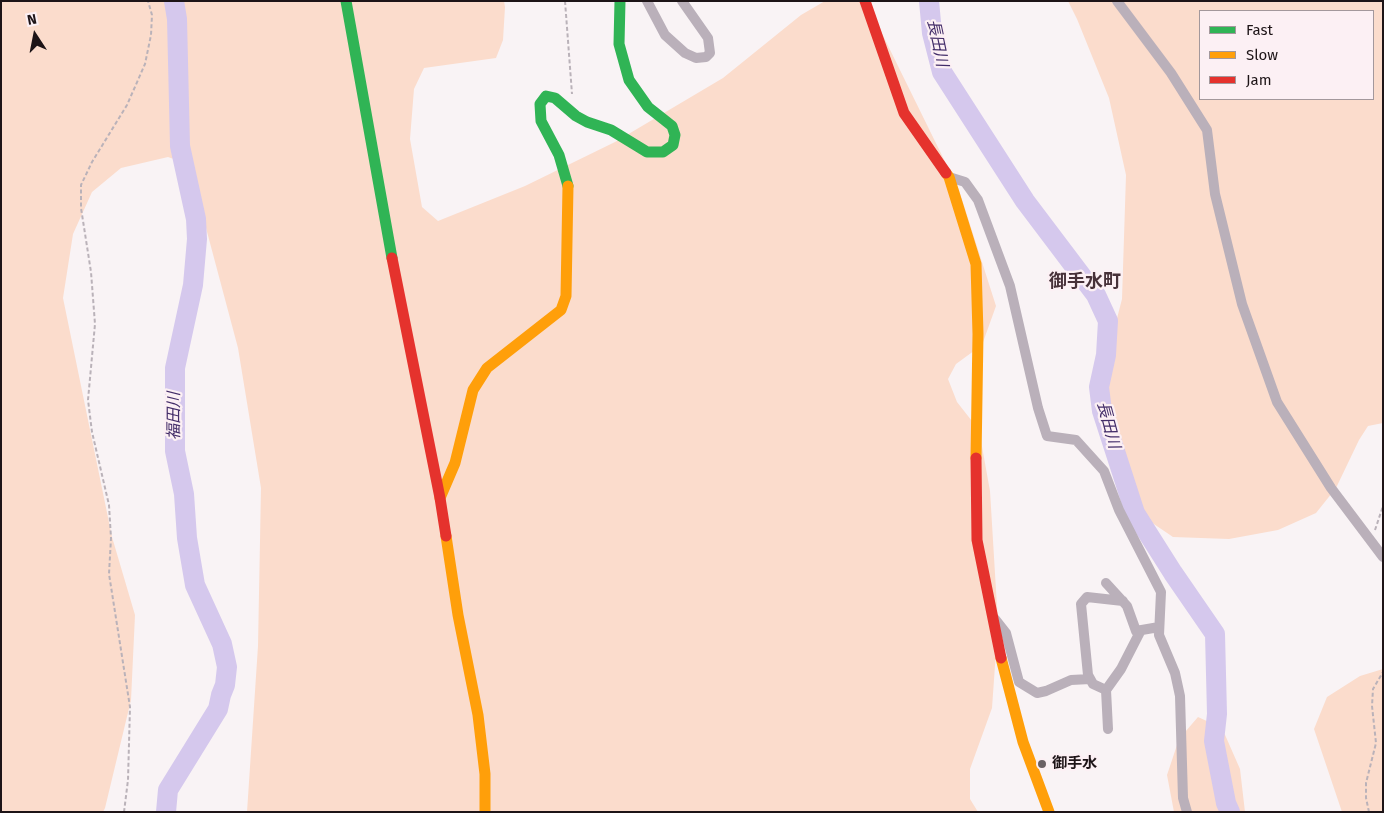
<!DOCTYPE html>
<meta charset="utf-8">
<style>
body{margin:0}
#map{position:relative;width:1384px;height:813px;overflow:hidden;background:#f9f3f5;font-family:"Fira Sans",sans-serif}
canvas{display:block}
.frame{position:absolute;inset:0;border:2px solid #1d1417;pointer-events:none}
.legend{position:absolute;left:1199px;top:10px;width:175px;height:90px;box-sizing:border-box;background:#fcf0f4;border:1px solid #a3989c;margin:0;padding:6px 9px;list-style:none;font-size:15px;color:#1d1417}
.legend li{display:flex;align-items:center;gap:10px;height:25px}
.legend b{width:25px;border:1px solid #a3989c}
.north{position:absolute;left:10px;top:10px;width:50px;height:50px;-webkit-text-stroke:4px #fcf0f4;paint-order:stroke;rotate:349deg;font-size:14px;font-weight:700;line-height:20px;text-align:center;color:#1d1417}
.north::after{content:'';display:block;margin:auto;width:18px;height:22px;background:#1d1417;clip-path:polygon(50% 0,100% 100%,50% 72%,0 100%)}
</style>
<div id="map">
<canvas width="1384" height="813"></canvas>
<div class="frame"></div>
<ul class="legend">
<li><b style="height:6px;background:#30b455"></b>Fast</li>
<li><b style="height:6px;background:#ff9f0a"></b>Slow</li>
<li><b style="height:6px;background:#e5322d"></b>Jam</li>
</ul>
<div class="north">N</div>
</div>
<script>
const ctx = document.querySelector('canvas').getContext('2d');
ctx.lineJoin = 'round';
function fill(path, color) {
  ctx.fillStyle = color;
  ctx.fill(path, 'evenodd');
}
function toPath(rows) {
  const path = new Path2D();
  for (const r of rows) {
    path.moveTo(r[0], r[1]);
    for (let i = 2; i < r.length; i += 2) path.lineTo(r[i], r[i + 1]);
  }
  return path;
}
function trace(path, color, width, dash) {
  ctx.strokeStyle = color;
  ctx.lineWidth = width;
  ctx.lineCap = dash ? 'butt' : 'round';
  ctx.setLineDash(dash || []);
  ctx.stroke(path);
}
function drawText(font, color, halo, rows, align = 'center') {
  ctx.font = font + ' "Fira Sans","Noto Sans JP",sans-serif';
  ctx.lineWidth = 4.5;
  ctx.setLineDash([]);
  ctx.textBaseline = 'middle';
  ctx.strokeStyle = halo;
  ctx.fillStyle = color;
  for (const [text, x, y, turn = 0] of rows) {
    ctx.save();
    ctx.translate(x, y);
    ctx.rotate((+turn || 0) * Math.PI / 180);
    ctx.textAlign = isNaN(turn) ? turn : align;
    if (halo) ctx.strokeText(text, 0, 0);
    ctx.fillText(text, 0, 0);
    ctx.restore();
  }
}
fill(toPath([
 [1,1,504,1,505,7,503,40,496,58,424,68,414,89,410,139,422,207,438,221,525,186,615,142,723,78,801,15,825,1,863,1,867,3,959,190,996,306,982,345,956,364,948,379,957,402,979,430,990,491,998,623,992,708,970,769,970,799,978,812,247,812,258,646,261,488,238,348,202,213,188,164,168,157,121,168,92,192,73,234,63,298,112,537,135,615,131,700,105,808,103,812,1,812],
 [1068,1,1383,1,1383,423,1368,426,1359,440,1336,488,1316,513,1278,530,1229,539,1173,537,1142,516,1122,483,1107,428,1099,388,1122,299,1126,175,1109,98,1077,19],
 [1200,11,1373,11,1373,99,1200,99],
 [1383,669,1383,812,1342,812,1314,729,1327,697,1360,676],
 [1198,717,1222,728,1240,769,1245,812,1174,812,1167,775,1179,739]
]), '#fbdccc');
trace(toPath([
 [929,1,932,33,942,72,1025,201,1096,295,1108,321,1106,355,1099,387,1102,411,1135,513,1173,573,1215,634,1217,714,1214,741,1226,803,1230,812],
 [166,812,168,790,218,709,221,695,225,685,227,667,222,644,195,585,187,538,184,494,175,451,175,368,193,285,197,239,196,219,180,146,177,19,174,1]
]), '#d5c8ed', 20);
trace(toPath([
 [565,1,572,94],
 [1375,530,1383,506],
 [124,812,128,780,130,707,109,574,111,538,109,505,92,432,88,400,95,324,91,272,81,208,81,185,92,162,127,105,145,64,151,35,152,15,148,1],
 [1369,812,1366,798,1366,783,1376,743,1372,706,1373,689,1383,672]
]), '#bab2b9', 2, [4, 2.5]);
trace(toPath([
 [647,1,665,35,685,53,696,58,706,57,710,53,708,38,682,1],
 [1117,1,1171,73,1207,130,1215,194,1242,304,1277,402,1331,488,1383,557],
 [949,177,965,182,978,200,1010,286,1038,408,1047,436,1076,440,1104,471,1119,510,1161,592,1159,635,1175,673,1180,696,1183,798,1187,812],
 [1106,583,1127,606,1136,631,1159,627],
 [995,619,1006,633,1019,682,1037,693,1046,691,1071,680,1090,679],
 [1106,690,1093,684,1088,675,1081,604,1087,597,1123,601],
 [1108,729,1106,690,1121,669,1141,630]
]), '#bab0ba', 10);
trace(toPath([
 [346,1,392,258],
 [568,186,559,155,541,121,540,104,546,96,555,98,576,116,587,122,611,130,647,152,663,152,673,145,675,135,672,126,648,107,629,80,619,44,620,1]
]), '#30b455', 11);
trace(toPath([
 [946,173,949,177,976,264,978,334,976,458],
 [440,498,455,463,473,390,487,368,561,310,566,296,568,186],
 [446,536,458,615,478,715,485,774,485,812],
 [1001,658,1023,742,1049,812]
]), '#ff9f0a', 11);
trace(toPath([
 [865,1,904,113,946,173],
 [392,258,440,498,446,536],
 [976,458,977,540,1001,658]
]), '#e5322d', 11);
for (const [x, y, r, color] of [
 [1042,764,5,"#6a6265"]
]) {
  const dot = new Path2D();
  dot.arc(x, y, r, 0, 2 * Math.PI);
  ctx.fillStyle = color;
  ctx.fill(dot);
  trace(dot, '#fcf0f4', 2);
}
drawText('bold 15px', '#1d1417', '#fcf0f4', [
 ["御手水",1052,764]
], 'left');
drawText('italic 16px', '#432d69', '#fcf0f4', [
 ["長田川",937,43,78],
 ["福田川",175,416,-90],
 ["長田川",1108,425,75]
]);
drawText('bold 18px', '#473139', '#fcf0f4', [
 ["御手水町",1085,282]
]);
</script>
